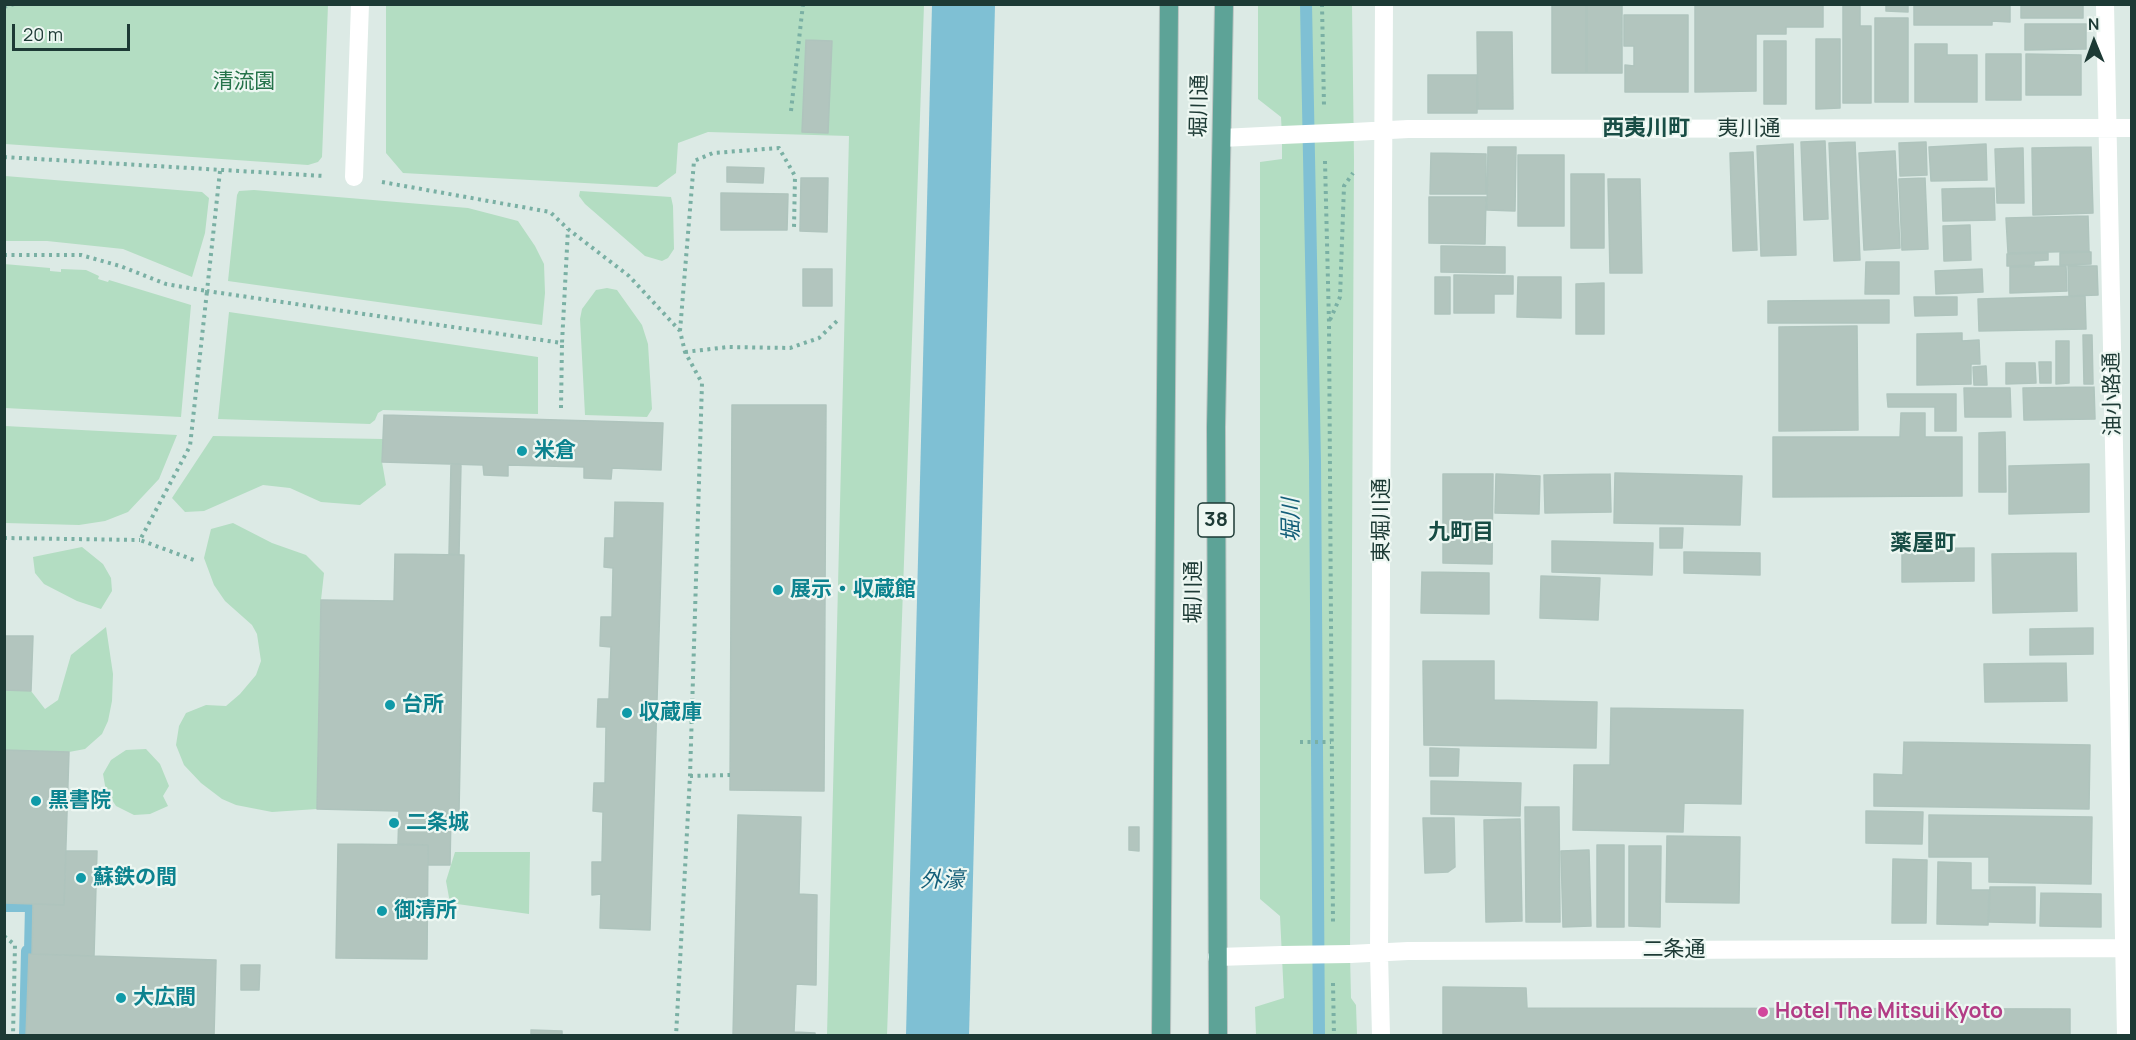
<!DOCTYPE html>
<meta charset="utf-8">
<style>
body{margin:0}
#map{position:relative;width:2136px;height:1040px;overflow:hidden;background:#dceae5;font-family:Manrope,sans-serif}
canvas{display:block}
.frame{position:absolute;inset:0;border:6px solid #1d3a35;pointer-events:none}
.north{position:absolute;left:2064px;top:12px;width:60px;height:60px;-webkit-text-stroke:4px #edf7f2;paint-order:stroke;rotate:359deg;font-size:16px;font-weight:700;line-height:24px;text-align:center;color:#1d3a35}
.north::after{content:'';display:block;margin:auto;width:21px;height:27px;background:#1d3a35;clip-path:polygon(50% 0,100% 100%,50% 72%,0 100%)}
.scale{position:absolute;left:12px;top:24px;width:118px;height:27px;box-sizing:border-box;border:3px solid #1d3a35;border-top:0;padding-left:8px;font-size:18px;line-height:21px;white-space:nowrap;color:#1d3a35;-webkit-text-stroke:4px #edf7f2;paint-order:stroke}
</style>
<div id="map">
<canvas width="2136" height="1040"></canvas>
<div class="frame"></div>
<div class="north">N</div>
<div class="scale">20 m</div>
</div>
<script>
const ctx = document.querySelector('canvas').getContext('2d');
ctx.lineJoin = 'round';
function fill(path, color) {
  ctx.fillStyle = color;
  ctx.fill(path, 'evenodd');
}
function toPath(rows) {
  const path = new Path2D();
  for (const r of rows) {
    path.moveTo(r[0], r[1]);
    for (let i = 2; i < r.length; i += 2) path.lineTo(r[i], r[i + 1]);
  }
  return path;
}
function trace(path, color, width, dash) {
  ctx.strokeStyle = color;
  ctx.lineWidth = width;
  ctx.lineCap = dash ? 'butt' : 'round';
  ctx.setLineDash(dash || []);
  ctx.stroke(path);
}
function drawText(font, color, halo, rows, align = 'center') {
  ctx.font = font + ' Manrope,"Noto Sans JP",sans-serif';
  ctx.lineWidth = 4.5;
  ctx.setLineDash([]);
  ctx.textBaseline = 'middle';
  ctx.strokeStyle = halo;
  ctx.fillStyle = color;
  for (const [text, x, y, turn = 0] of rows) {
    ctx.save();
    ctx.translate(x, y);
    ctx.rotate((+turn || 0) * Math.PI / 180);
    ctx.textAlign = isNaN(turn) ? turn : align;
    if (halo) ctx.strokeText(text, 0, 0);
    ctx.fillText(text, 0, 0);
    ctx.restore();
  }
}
fill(toPath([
 [4,5,328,5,322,157,318,162,308,165,5,144],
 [386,5,924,5,887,1035,827,1035,849,136,708,132,678,143,676,173,657,187,403,173,386,153],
 [1258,5,1352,5,1354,160,1350,954,1351,998,1356,1005,1357,1035,1256,1035,1255,1007,1284,998,1280,916,1260,899,1260,162,1282,159,1282,135,1281,117,1258,99],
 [5,176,202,192,209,198,205,233,192,277,123,249,47,241,5,241],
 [254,190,468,208,518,221,535,246,544,264,545,293,542,325,228,281,237,195,239,191],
 [580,191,671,197,673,206,674,249,668,258,662,261,645,256,585,204,579,196],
 [4,264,50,268,50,271,61,272,61,269,86,270,99,276,98,279,108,282,109,280,191,305,181,417,5,408],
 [607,288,617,290,642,325,648,344,652,409,647,417,585,415,580,319,582,309,596,290],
 [229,312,538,357,538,414,383,410,378,413,375,420,370,424,218,419],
 [4,426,5,426,177,435,159,479,128,512,105,521,79,525,5,523],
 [213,436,383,439,382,462,386,485,360,505,321,502,290,488,263,485,204,511,185,512,172,498],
 [233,523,272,543,306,555,324,573,321,600,317,809,272,812,236,805,222,799,201,783,184,765,176,745,179,726,186,713,206,705,226,706,240,694,256,675,261,661,257,634,252,625,225,601,214,585,204,558,211,529],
 [82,547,103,564,111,578,112,591,101,609,77,601,44,584,35,573,33,557],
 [106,627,113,674,112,701,108,721,102,734,85,749,69,752,5,750,5,690,31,691,45,709,58,700,71,655],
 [146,749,160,764,169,786,163,796,168,806,150,814,134,815,116,806,106,791,103,774,111,760,126,750],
 [455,852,530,852,529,914,450,903,446,881]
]), '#b3ddc2');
fill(toPath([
 [932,5,995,5,969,1036,906,1035]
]), '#7fc0d4');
trace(toPath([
 [1306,4,1315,461,1319,1036],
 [4,906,31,906,30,951,27,951,25,1036]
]), '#7fc0d4', 12);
const building = toPath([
 [1552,4,1586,4,1586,73,1552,73,1552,4],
 [1587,4,1622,4,1622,73,1587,73,1587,4],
 [1695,4,1823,4,1823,27,1786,27,1786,34,1756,34,1756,91,1695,92,1695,4],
 [1843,4,1860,4,1860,26,1871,26,1871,103,1843,103,1843,4],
 [1886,4,1908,4,1908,12,1886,11,1886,4],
 [1914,4,2010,4,2010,22,1992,21,1992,25,1914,25,1914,4],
 [2021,4,2083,4,2083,18,2021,18,2021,4],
 [1624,15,1688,15,1688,92,1625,92,1625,65,1634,66,1634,46,1624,46,1624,15],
 [1875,18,1908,18,1908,102,1875,102,1875,18],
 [2025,24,2086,24,2086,49,2025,50,2025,24],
 [1477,32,1512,32,1513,109,1478,109,1477,32],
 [1816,39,1840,39,1840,108,1816,109,1816,39],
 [806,40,832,41,828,133,802,132,806,40],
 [1764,41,1786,41,1786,104,1764,104,1764,41],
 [1915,44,1947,44,1947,55,1977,55,1977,102,1915,102,1915,44],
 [1986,54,2021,54,2021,100,1986,100,1986,54],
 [2026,54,2081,55,2081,95,2026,95,2026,54],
 [1428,75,1477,75,1477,113,1428,113,1428,75],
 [1825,141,1828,219,1804,220,1801,142,1825,141],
 [1855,142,1860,260,1834,261,1829,143,1855,142],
 [1926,142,1927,175,1900,176,1899,143,1926,142],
 [1793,144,1796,255,1761,256,1757,146,1793,144],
 [1986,144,1987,180,1931,181,1929,147,1986,144],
 [1488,147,1516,147,1515,211,1487,210,1488,147],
 [2091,147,2093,213,2033,215,2032,148,2091,147],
 [2023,148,2024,203,1997,203,1995,149,2023,148],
 [1895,151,1900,248,1864,250,1859,153,1895,151],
 [1753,152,1757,250,1733,251,1730,153,1753,152],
 [1431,153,1486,154,1486,194,1430,194,1431,153],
 [1518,155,1564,155,1564,226,1518,226,1518,155],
 [727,167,764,168,763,183,727,182,727,167],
 [1571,174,1604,174,1604,248,1571,248,1571,174],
 [801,178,828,178,827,232,800,231,801,178],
 [1925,178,1928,249,1902,250,1899,179,1925,178],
 [1608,179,1640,179,1642,273,1610,273,1608,179],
 [1994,188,1995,220,1943,221,1942,189,1994,188],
 [721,193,788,194,787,230,721,230,721,193],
 [1429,197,1486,197,1485,244,1429,243,1429,197],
 [2088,216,2089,251,2008,253,2006,218,2088,216],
 [1970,225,1971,260,1944,261,1943,226,1970,225],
 [1441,246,1505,247,1505,273,1441,272,1441,246],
 [2091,252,2091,264,2060,265,2060,253,2091,252],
 [2048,253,2048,260,2034,261,2034,265,2007,266,2007,254,2048,253],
 [1866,262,1899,262,1899,294,1865,294,1866,262],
 [2066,266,2067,291,2010,293,2010,267,2066,266],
 [2068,266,2097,266,2098,295,2069,296,2068,266],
 [803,269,832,269,832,306,803,306,803,269],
 [1982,269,1983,292,1936,294,1935,271,1982,269],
 [1454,275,1513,276,1513,294,1494,294,1494,313,1454,313,1454,275],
 [1435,277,1450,277,1450,314,1435,314,1435,277],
 [1518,277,1561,277,1561,318,1517,317,1518,277],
 [1604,283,1604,334,1576,334,1576,284,1604,283],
 [2085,296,2086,329,1979,331,1978,299,2085,296],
 [1914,297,1957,297,1957,315,1915,316,1914,297],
 [1889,300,1889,323,1768,323,1768,301,1889,300],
 [1857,326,1858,430,1779,431,1779,327,1857,326],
 [1962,333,1962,341,1979,340,1980,364,1971,364,1971,384,1917,385,1917,334,1962,333],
 [2083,335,2092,335,2093,384,2084,384,2083,335],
 [2056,341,2069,341,2069,383,2056,384,2056,341],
 [2039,362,2051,362,2051,383,2040,383,2039,362],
 [2006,363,2035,363,2036,383,2006,384,2006,363],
 [1986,366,1987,385,1974,385,1973,367,1986,366],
 [2094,387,2095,419,2024,420,2023,388,2094,387],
 [1964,388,2010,388,2011,417,1965,417,1964,388],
 [1887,394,1956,394,1956,431,1935,431,1935,407,1888,407,1887,394],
 [732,405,826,405,824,791,730,790,732,405],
 [1901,413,1925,413,1925,437,1962,437,1962,496,1773,497,1773,437,1900,437,1901,413],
 [384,415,663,423,661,470,612,468,611,479,584,478,584,467,508,465,508,476,484,475,483,465,382,462,384,415],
 [2005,432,2006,492,1979,492,1979,433,2005,432],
 [451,464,461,464,459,555,449,554,451,464],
 [2089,464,2089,512,2009,514,2009,466,2089,464],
 [1615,473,1742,476,1740,525,1614,523,1615,473],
 [1443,474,1493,474,1492,564,1443,563,1443,474],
 [1496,474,1540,476,1539,514,1495,513,1496,474],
 [1610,474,1611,512,1545,513,1544,475,1610,474],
 [615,502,663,503,650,930,600,928,601,894,592,895,592,862,602,862,603,812,593,811,594,783,605,783,606,727,597,727,598,699,609,699,611,647,600,646,601,617,612,617,613,568,604,567,605,538,614,538,615,502],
 [1660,528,1683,528,1682,548,1660,548,1660,528],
 [1552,541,1653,543,1652,575,1552,572,1552,541],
 [1974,548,1974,581,1902,582,1902,549,1974,548],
 [1684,552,1760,553,1760,575,1684,573,1684,552],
 [2076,553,2077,611,1993,613,1992,554,2076,553],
 [395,554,464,555,459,813,451,813,450,865,428,865,428,845,398,844,399,811,317,809,321,600,394,601,395,554],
 [1422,572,1489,573,1489,614,1421,613,1422,572],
 [1541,576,1600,578,1598,620,1540,618,1541,576],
 [2093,628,2093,654,2030,655,2030,629,2093,628],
 [4,636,33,636,31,691,4,690,4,636],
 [1423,661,1494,661,1494,700,1597,702,1596,748,1424,745,1423,661],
 [2066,663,2067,701,1985,702,1984,664,2066,663],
 [1611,708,1743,710,1741,804,1684,803,1683,832,1573,830,1574,765,1610,765,1611,708],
 [1904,742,2090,745,2089,809,1874,806,1874,774,1903,775,1904,742],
 [1430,748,1459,749,1458,776,1430,776,1430,748],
 [4,750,69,752,64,905,4,903,4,750],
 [1431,781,1521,783,1520,816,1431,814,1431,781],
 [1525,807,1559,807,1560,922,1526,922,1525,807],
 [1866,811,1923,812,1922,844,1866,843,1866,811],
 [738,815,801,817,799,894,817,895,816,985,796,984,794,1032,815,1033,815,1036,733,1036,738,815],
 [1929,815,2092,817,2091,884,1989,882,1989,857,1929,857,1929,815],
 [1423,818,1454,818,1455,867,1448,872,1425,873,1423,818],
 [1520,819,1522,921,1486,922,1484,820,1520,819],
 [1129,827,1139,827,1139,851,1129,850,1129,827],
 [1667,836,1740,837,1739,903,1666,902,1667,836],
 [338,844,428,845,427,959,336,958,338,844],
 [1597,845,1624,845,1624,927,1597,927,1597,845],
 [1629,846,1661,846,1660,927,1629,926,1629,846],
 [1589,850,1591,926,1563,927,1561,851,1589,850],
 [66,851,97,851,94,956,32,954,33,904,64,905,66,851],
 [1893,859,1927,860,1926,923,1892,923,1893,859],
 [1938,862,1971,863,1971,890,1989,890,1988,925,1937,924,1938,862],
 [1990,887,2035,887,2035,923,1989,922,1990,887],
 [2041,893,2101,894,2101,927,2040,926,2041,893],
 [29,954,216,960,214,1036,26,1036,29,954],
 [241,965,260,965,259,990,241,990,241,965],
 [1443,987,1526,988,1527,1008,2070,1009,2070,1036,1443,1036,1443,987],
 [531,1030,562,1031,562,1036,531,1036,531,1030]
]);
fill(building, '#b2c5be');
trace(building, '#afc4bd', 1.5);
const primary = toPath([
 [1161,1036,1169,4],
 [1218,1036,1216,427,1224,4]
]);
trace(primary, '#bbc4c2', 20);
trace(toPath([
 [1322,4,1324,106],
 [4,7,14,4],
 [791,111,803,4],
 [4,157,324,176],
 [1325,161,1329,323,1333,925],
 [220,171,207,291,562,343,568,229],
 [382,182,550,212,568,229,629,276,680,331,685,352,702,383,690,776,676,1036],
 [4,255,81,255,120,266,166,284,207,291,190,446,140,540,194,560],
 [1330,320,1340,297,1344,186,1353,173],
 [680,331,694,161,713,153,779,148,795,176,794,228],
 [685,352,728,347,790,348,819,338,837,321],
 [561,408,562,343],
 [4,538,140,540],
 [1300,742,1331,742],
 [690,776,730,775],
 [4,936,15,945,13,1036],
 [1333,983,1334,1036]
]), '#7ab0a4', 4, [3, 4.5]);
trace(toPath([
 [354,177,360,4]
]), '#fff', 18);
trace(toPath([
 [2105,4,2126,1036],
 [1354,132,1408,129,2132,128],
 [1222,138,1282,135],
 [1350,954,1408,951,2132,948],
 [1217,957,1282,955],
 [1381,1036,1379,953,1384,4]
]), '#fff', 18);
trace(primary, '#5da397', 18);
trace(toPath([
 [1282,135,1354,132],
 [1282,955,1350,954]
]), '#fff', 18);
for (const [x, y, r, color] of [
 [522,451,6,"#0f9aa8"],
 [778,590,6,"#0f9aa8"],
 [390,705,6,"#0f9aa8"],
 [627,713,6,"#0f9aa8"],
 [36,801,6,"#0f9aa8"],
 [394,823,6,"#0f9aa8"],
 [81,878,6,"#0f9aa8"],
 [382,911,6,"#0f9aa8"],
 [121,998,6,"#0f9aa8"],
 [1763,1012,6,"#d1479c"]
]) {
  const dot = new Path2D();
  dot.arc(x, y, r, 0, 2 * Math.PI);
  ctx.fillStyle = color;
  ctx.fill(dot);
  trace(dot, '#edf7f2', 2);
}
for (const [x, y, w] of [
 [1216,520,36]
]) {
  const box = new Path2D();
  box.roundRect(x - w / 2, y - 17, w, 34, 4.5);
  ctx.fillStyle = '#edf7f2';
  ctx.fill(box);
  trace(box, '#1d3a35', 1.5);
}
drawText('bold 20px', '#1d3a35', null, [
 ["38",1216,520]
]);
drawText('21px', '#25734a', '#edf7f2', [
 ["清流園",244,82]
]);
drawText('21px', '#1d3a35', '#edf7f2', [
 ["堀川通",1200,106,-89],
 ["夷川通",1749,129],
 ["油小路通",2113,394,-91],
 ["東堀川通",1382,520,-90],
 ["堀川通",1194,592,-90],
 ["二条通",1674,950]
]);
drawText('bold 21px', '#0d838f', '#edf7f2', [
 ["米倉",534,451],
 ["展示・収蔵館",790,590],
 ["台所",402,705],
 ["収蔵庫",639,713],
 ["黒書院",48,801],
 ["二条城",406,823],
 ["蘇鉄の間",93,878],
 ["御清所",394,911],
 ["大広間",133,998]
], 'left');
drawText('bold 21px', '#b23c85', '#edf7f2', [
 ["Hotel The Mitsui Kyoto",1775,1012]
], 'left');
drawText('bold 22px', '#184d45', '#edf7f2', [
 ["西夷川町",1646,129],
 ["九町目",1461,533],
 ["薬屋町",1923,544]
]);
drawText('italic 22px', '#145f79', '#edf7f2', [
 ["堀川",1292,520,-91],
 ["外濠",942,881]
]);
</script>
